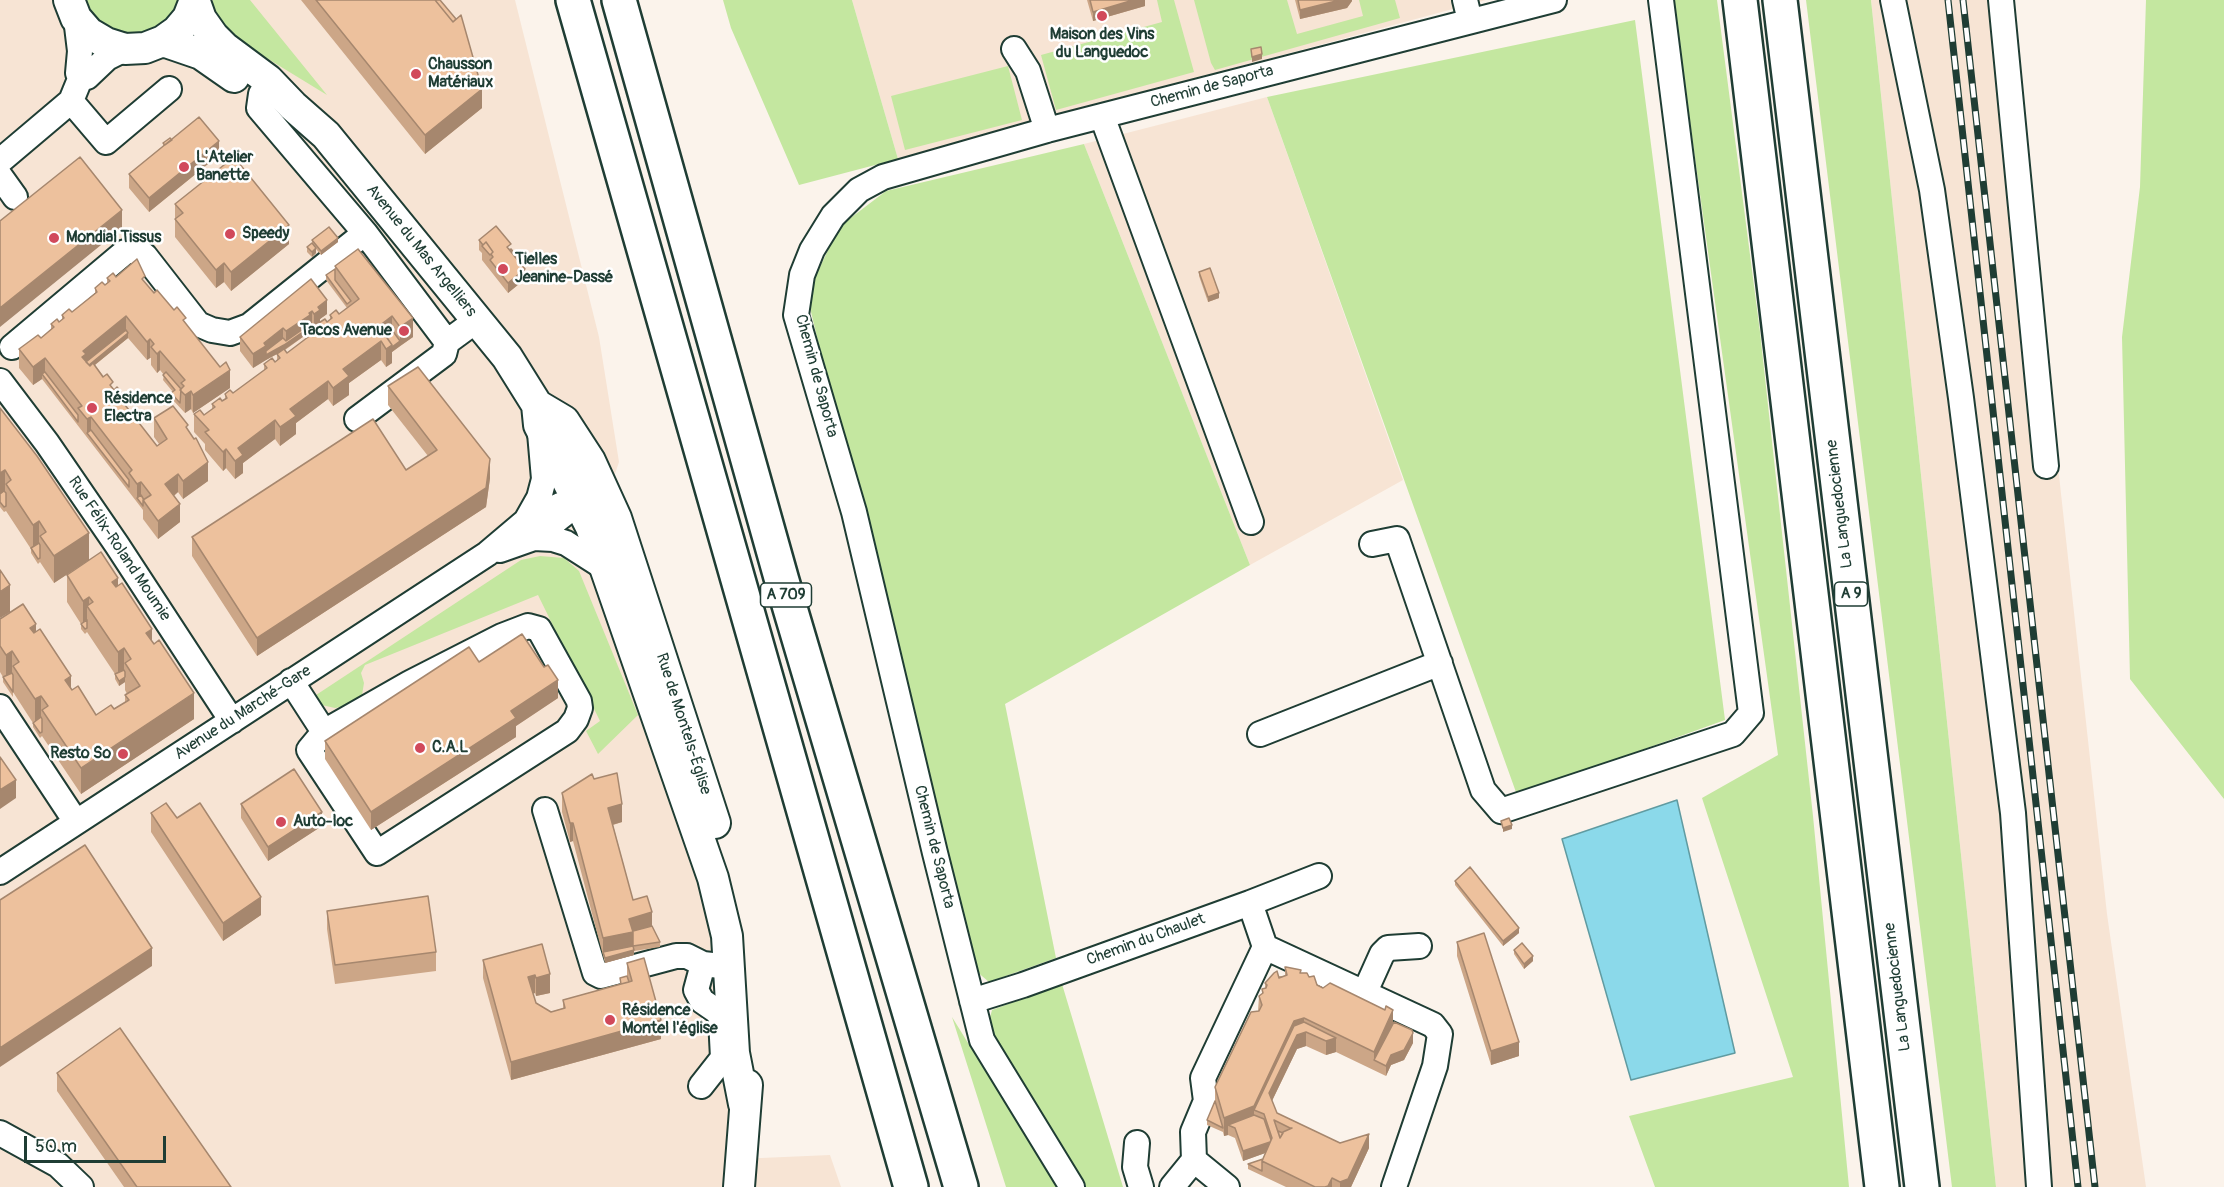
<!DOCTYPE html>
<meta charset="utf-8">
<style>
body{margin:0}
#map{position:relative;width:2224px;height:1187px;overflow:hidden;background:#fbf3eb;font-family:Pangolin,sans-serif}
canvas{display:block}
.scale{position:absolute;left:24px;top:1136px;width:142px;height:27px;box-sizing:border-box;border:3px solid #1f3d34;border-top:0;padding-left:8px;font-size:18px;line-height:21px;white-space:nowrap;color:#1f3d34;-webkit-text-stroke:4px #fff;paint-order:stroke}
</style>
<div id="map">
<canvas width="2224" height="1187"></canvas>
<div class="scale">50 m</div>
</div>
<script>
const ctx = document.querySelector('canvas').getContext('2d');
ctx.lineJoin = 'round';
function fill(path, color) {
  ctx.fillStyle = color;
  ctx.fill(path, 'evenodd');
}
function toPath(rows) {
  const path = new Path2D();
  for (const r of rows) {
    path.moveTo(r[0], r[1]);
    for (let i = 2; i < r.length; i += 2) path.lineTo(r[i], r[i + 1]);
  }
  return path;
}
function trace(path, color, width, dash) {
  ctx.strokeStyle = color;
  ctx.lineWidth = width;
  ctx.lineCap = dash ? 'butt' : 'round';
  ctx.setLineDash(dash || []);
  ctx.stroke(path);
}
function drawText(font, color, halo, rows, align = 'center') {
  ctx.font = font + ' Pangolin,sans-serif';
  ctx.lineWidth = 5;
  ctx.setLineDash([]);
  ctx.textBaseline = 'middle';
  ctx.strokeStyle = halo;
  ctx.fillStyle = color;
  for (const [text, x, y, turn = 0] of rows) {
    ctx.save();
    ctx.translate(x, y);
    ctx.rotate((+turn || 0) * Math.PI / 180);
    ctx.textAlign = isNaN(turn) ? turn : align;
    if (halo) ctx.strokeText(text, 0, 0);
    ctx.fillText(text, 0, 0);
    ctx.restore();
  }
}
fill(toPath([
 [0,0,515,0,599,337,619,462,595,533,726,921,738,1159,830,1155,841,1187,0,1187],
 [852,0,1486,0,898,159],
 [1871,0,2007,0,2107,914,2146,1187,1996,1187],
 [1267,97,1403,480,1250,565,1084,144]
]), '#f7e4d4');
fill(toPath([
 [84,0,180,0,170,17,162,24,142,33,132,34,121,33,102,24,94,17],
 [213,0,250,0,327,95,242,43,220,21,212,6],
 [723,0,852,0,898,159,799,185,731,28],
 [1157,0,1174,0,1194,72,1056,110,1041,55,1162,22],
 [1194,0,1287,0,1297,34,1363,16,1359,0,1395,0,1400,18,1215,70,1211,63],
 [1673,0,1717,0,1760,332,1813,816,1849,1187,1655,1187,1629,1116,1793,1077,1702,798,1778,755],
 [1806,0,1871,0,1996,1187,1952,1187],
 [2146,0,2224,0,2224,799,2130,679,2122,337,2140,187],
 [1635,20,1725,720,1517,795,1267,97],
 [1008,66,1022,120,905,150,891,96],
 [1084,144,1250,565,1005,704,1056,958,989,982,969,965,811,312,811,286,829,248,844,223,886,191],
 [540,556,564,558,579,571,638,715,598,754,586,731,600,721,538,595,365,665,361,673,364,683,362,695,352,705,335,708,317,704,313,697,521,560],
 [1062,984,1123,1187,1083,1187,986,1032,992,1010],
 [952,1017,1057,1187,1006,1187]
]), '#c4e7a0');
const water = toPath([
 [1677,800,1735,1053,1631,1080,1562,839,1677,800]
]);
fill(water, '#8bd9ea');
trace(water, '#609ba1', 1.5);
const minor = toPath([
 [1465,0,1470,21],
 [1893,0,1932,190,1961,398,2013,813,2039,1187],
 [2001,0,2046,466],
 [1014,49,1028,71,1047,130],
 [80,79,87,77,107,58,125,49],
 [261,94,259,108,365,233,447,342],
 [71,101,106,142,169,89],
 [1102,116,1251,522],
 [0,161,71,101,80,79,78,73,80,51,76,18],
 [0,176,15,197],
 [12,347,125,252,138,250,145,256,198,324,212,330,230,333,249,326,365,233],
 [0,381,47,443,117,545,232,721],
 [357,419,444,354,447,342,477,320],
 [526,521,539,498,544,479,540,433],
 [534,538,553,539,566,543,605,568],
 [1372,544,1397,539,1483,790,1501,811,1733,734,1751,713,1661,0],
 [500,550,534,538,568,511],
 [291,681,324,732,410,683,502,636,528,626,539,629,579,701,580,708,576,719,567,731,377,853,309,750,324,732],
 [0,707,76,822],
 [1260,734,1440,663],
 [545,810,595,973,601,976,676,956,687,956,703,964,730,967],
 [0,872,487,554,526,521,560,505,578,500],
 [1265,947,1433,1025,1440,1034,1435,1066,1394,1187],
 [1364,994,1382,954,1388,948,1419,946],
 [972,1001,1023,985,1250,903,1319,876],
 [701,1086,723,1058,721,1019,718,1012,702,1001,696,990,703,964],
 [0,1133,58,1165,81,1187],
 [1137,1143,1135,1167,1141,1187],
 [1072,1187,982,1040,935,853,854,512,796,315,802,275,812,250,833,216,859,190,883,177,1047,130,1554,0],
 [1172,1187,1194,1160],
 [1227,1187,1194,1160,1193,1132,1206,1101,1203,1078,1265,947,1250,903]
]);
const major = toPath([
 [69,0,76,18,89,33,106,43,125,49,145,48,163,41,177,31,188,18,195,0],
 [195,2,201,19,213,36,225,48,268,80,293,106,326,135,507,357,537,405,539,425,591,527,713,878,727,936,734,1053,744,1104],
 [163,41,201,54,234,77],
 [537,405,564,421,590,461,616,518,715,823],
 [739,1187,747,1085]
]);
const highway = toPath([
 [573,0,911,1187],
 [619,0,782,581,961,1187],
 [1740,0,1882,1187],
 [1780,0,1922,1187]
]);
trace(minor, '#1f3d34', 28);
trace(major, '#1f3d34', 34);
trace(highway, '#1f3d34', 38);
trace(minor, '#fff', 24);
trace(major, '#fff', 30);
trace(highway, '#fff', 33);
const rail = toPath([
 [1948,0,2078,1187],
 [1963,0,2095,1187]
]);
trace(rail, '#1f3d34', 7);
trace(rail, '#fff', 4.5, [14]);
fill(toPath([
 [301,0,440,0,482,108,425,154],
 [1087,0,1145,0,1145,6,1093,21],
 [1295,0,1352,0,1352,1,1347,8,1300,19],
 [172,140,219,155,149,212,129,188,129,174,163,146,163,143],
 [175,204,289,244,231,291,224,282,216,288,175,237],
 [312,240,338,242,321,255,316,249,316,253,312,257,307,252,307,247,312,243],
 [479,240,511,249,517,259,525,279,508,293,482,260,482,253,479,250],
 [358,249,413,337,392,352,392,363,386,367,381,360,349,383,349,395,333,406,328,399,296,423,296,434,280,446,275,439,243,463,243,473,235,479,226,468,223,471,205,450,205,444,194,432,194,414,204,415,212,410,212,404,222,401,225,400,225,394,233,393,264,370,264,364,275,362,277,360,277,354,279,353,266,360,253,368,240,351,240,337,311,279,327,314,320,319,320,322,327,322,330,320,330,315,339,314,347,308,326,280,326,275,335,269,335,266],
 [312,325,314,328,317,326,317,330,287,353,285,350,307,334,307,331,310,329,310,327],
 [1199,272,1219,298,1208,302,1199,276],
 [116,277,145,283,186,324,230,388,193,413,191,409,185,413,171,398,171,393,173,392,163,380,164,375,160,370,157,373,151,365,151,358,150,358,147,360,128,338,95,365,157,446,159,444,154,437,154,418,188,431,208,481,183,499,178,492,174,496,180,522,158,539,143,519,143,510,42,379,33,385,19,368,19,349,41,338,51,329,51,324,59,322,62,320,62,315,72,312,95,294,95,288,105,285,107,284,107,278],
 [388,386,490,478,486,507,257,656,192,556,192,537,406,470,428,456,388,405],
 [0,408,89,560,54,583,40,562,38,564,31,553,31,549,6,511,4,512,0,507],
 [67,575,118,585,152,642,194,719,81,794,42,736,40,738,33,727,33,723,13,692,13,697,3,682,3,677,0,672,0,619,36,632,71,689,96,715,114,709,125,702,125,695,127,694,125,690,125,682,119,686,115,679,115,674,87,632,85,634,81,629,81,624,67,602],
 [479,662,558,698,516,726,516,737,371,830,325,759,325,741],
 [594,779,622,822,613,825,633,900,652,926,660,942,660,947,634,951,634,955,605,963,573,841,570,842,562,812,562,793],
 [241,804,322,826,268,861,241,818],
 [151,813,177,818,261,915,223,941,151,832],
 [1455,881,1519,933,1503,946,1455,885],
 [327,911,436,952,436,971,335,984,327,929],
 [1457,942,1519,1056,1491,1065,1457,956],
 [542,944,550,993,536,996,535,993,533,994,536,1003,551,1012,563,1008,563,1000,620,984,620,978,627,976,627,963,661,1039,511,1080,483,978,483,960],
 [1514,950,1533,961,1524,969,1514,954],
 [1285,967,1301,973,1309,977,1317,985,1393,1022,1413,1043,1404,1060,1391,1065,1386,1076,1336,1052,1326,1055,1306,1046,1297,1049,1272,1101,1277,1113,1340,1143,1369,1148,1351,1187,1286,1187,1248,1169,1248,1164,1263,1159,1265,1153,1243,1161,1235,1138,1228,1135,1224,1136,1223,1132,1207,1125,1207,1120,1215,1101,1215,1087,1258,1011,1259,996,1262,994,1262,989,1265,988,1265,983,1279,976,1285,976],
 [57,1073,231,1187,124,1187,57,1091]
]), '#cca687');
fill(toPath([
 [1130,0,1145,0,1145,6,1093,21,1093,12],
 [1340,0,1352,0,1352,1,1347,8,1300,19,1300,10],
 [1262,54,1262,59,1252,62,1252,57],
 [482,89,482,108,425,154,425,135],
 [219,141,219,155,149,212,149,198],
 [122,210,122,228,0,327,0,308],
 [289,225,289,244,231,291,231,272],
 [338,238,338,242,321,255,321,251],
 [316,248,316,253,312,257,312,252],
 [224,263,224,282,216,288,216,270],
 [525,269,525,279,508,293,508,283],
 [1219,293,1219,298,1208,302,1208,297],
 [327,300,327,314,320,319,320,324,317,324,317,326,314,328,314,314,318,307],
 [312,311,312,325,310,327,310,329,307,331,307,334,284,350,266,360,266,355,266,360,253,368,253,354,264,343,283,328,283,342,286,344,286,331],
 [126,316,126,334,86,367,82,357,83,351],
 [392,316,392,334,381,343,381,360,349,383,349,395,333,406,333,388,343,369,379,326],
 [413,318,413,337,400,346,400,327],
 [128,333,128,338,86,372,86,368],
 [150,339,150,358,147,360,147,342],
 [400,341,400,346,392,352,392,363,386,367,386,349,392,345],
 [160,351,160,370,157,373,157,354],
 [45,358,45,376,42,374,42,379,33,385,33,367],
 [230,370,230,388,193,413,193,395],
 [328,381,328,399,296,423,296,434,280,446,280,427,290,409],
 [191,391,191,409,185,413,185,395],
 [91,417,91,435,87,433,87,419],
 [275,420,275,439,243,463,243,473,235,479,235,461,238,448],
 [226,449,226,468,223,471,223,452],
 [490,459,490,478,486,507,257,656,257,638],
 [208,462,208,481,183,499,183,481],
 [5,470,5,496,0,499,0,473],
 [178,474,178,492,165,503,165,484],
 [141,482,141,500,137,498,137,484],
 [180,504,180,522,158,539,158,521],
 [39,521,39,548,33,552,33,525],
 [89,533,89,560,54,583,54,556],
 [118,578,118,604,112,582],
 [10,585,10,612,0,618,0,592],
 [89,597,89,609,87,606,87,625,83,627,83,601],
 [36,624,36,651,30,628],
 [152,629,152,656,146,633],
 [124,648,124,675,118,679,118,652],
 [12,651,12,678,6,682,6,655],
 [71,676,71,703,65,680],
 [125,677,125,682,119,686,119,681],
 [558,680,558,698,516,726,516,737,371,830,371,812,511,711],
 [194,693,194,719,81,794,81,768],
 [41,696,41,722,35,726,35,699],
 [16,780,16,798,0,809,0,790],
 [622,804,622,822,608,826,608,808],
 [322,812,322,826,268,861,268,847],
 [570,823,573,823,573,841,570,842],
 [1512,825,1512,829,1503,832,1503,828],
 [261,897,261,915,223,941,223,923],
 [652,912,652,931,633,936,633,950,634,950,634,955,605,963,605,958,603,952,603,938,629,919],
 [1519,928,1519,933,1503,946,1503,941],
 [152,948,152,966,0,1067,0,1048],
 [1533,956,1533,961,1524,969,1524,964],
 [550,974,550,993,536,996,536,978],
 [535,975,535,993,528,995,528,977],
 [1393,1010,1393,1028,1374,1060,1374,1070,1374,1052],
 [1304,1018,1304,1033,1306,1032,1306,1046,1297,1049,1269,1107,1254,1110,1254,1124,1235,1128,1228,1125,1228,1135,1224,1136,1224,1118,1294,1021],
 [661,1020,661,1039,511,1080,511,1062],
 [1413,1033,1413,1043,1404,1060,1391,1065,1386,1076,1386,1066,1391,1055],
 [1336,1038,1336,1052,1326,1055,1326,1041],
 [1519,1042,1519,1056,1491,1065,1491,1051],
 [1369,1134,1369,1148,1351,1187,1340,1187,1340,1182],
 [1271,1142,1271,1151,1243,1161,1243,1151],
 [1332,1178,1332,1187,1325,1187]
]), '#a6876e');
const building = toPath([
 [316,0,435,0,453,22,461,15,482,89,425,135,316,0],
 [435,0,440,0,456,19,453,22,435,0],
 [1090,0,1130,0,1130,1,1093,12,1090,0],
 [1298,0,1340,0,1300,10,1298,0],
 [1261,47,1262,54,1252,57,1251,49,1261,47],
 [199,117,219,141,149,198,129,174,199,117],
 [170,138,172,140,165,145,163,143,170,138],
 [80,157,122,210,0,308,0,221,80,157],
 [234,157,289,225,231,272,224,263,216,270,175,219,183,213,175,204,234,157],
 [496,226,511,244,507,247,525,269,508,283,490,260,493,257,491,254,493,252,486,242,483,245,479,240,496,226],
 [329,227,338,238,321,251,312,240,329,227],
 [486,242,493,252,490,255,482,246,486,242],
 [312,243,316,248,312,252,307,247,312,243],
 [358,249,413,318,400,327,392,316,379,326,392,345,386,349,381,341,343,369,349,376,333,388,328,381,290,409,296,416,280,427,275,420,238,448,243,455,235,461,226,449,223,452,205,432,209,430,194,414,200,410,204,415,215,407,212,404,220,398,222,401,227,398,225,394,230,390,233,393,267,368,264,364,272,358,275,362,280,358,277,354,284,349,287,353,320,328,317,324,325,319,327,322,332,318,330,315,336,310,339,314,359,299,335,266,358,249],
 [511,249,517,256,515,257,510,250,511,249],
 [137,259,145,276,142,279,154,293,157,290,174,310,177,307,186,318,183,320,220,367,226,362,230,370,193,395,191,391,185,395,180,390,184,386,181,383,185,380,160,351,157,354,151,347,154,344,150,339,147,342,126,316,83,351,86,354,82,357,90,366,93,363,103,377,107,374,113,382,110,385,114,390,117,387,122,393,118,396,157,446,167,439,154,418,173,406,188,425,186,427,194,439,196,438,208,462,183,481,178,474,165,484,180,504,158,521,143,500,151,495,141,482,137,484,129,473,132,470,91,417,87,419,78,408,82,406,45,358,33,367,19,349,38,335,41,338,54,327,51,324,57,319,59,322,64,318,62,315,69,309,72,312,97,292,95,288,102,282,105,285,110,281,107,278,113,273,116,277,137,259],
 [1210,268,1219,293,1208,297,1199,272,1210,268],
 [335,269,335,280,351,301,347,304,326,275,335,269],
 [311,279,327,300,318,307,320,310,314,314,312,311,309,313,310,315,286,331,283,328,264,343,266,346,253,354,240,337,311,279],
 [306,327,307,329,284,345,266,355,266,351,283,338,286,341,306,327],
 [126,330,128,333,89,365,86,362,126,330],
 [392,330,400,341,392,347,392,345,385,335,392,330],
 [418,367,490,459,486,488,257,638,192,537,373,419,406,470,437,450,388,386,418,367],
 [45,372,78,415,78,422,42,374,45,372],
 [166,372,181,389,180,403,171,393,175,390,163,375,166,372],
 [0,408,37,456,89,533,54,556,40,536,46,532,39,521,33,525,6,484,11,480,5,470,0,473,0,408],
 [91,430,129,480,129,487,87,433,91,430],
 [4,491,6,493,6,506,4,507,0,502,0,494,4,491],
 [141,495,144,500,143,500,143,506,137,498,141,495],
 [39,543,40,545,40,558,38,559,31,548,39,543],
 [101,552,118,578,112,582,116,587,122,583,152,629,146,633,154,644,159,640,194,693,81,768,42,710,48,706,41,696,35,699,13,666,19,662,12,651,6,655,0,646,0,619,23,604,36,624,30,628,34,633,40,629,71,676,65,680,72,690,78,686,96,715,111,705,114,709,129,700,125,695,140,686,125,663,131,659,124,648,118,652,87,606,93,602,89,597,83,601,67,575,101,552],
 [0,570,10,585,0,592,0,570],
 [87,620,87,628,85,629,81,624,87,620],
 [522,634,544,667,548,665,558,680,511,711,516,718,371,812,325,741,469,647,479,662,522,634],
 [124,670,125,672,125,677,119,681,115,674,124,670],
 [12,673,13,675,13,692,3,677,12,673],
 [41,717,42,719,42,732,40,733,33,723,41,717],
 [0,757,16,780,0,790,0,757],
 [294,769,322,812,268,847,241,804,294,769],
 [617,773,622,804,608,808,633,900,647,896,652,912,629,919,633,932,603,938,573,823,570,823,562,793,592,774,594,779,617,773],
 [166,803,177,818,200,803,261,897,223,923,151,813,166,803],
 [1509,818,1512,825,1503,828,1501,821,1509,818],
 [85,845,152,948,0,1048,0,900,85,845],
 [1470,867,1519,928,1503,941,1455,881,1470,867],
 [428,896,436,952,335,965,327,911,428,896],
 [652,926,660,942,633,946,633,931,652,926],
 [1484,933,1519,1042,1491,1051,1457,942,1484,933],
 [1522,943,1533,956,1524,964,1514,950,1522,943],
 [542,944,550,974,536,978,535,975,528,977,536,1003,551,1012,565,1008,563,1000,632,981,627,963,644,958,661,1020,511,1062,483,960,542,944],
 [633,946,634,950,605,958,603,952,633,946],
 [1285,967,1286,967,1301,970,1300,973,1307,973,1309,977,1314,976,1317,985,1323,988,1330,983,1385,1010,1386,1006,1393,1010,1374,1052,1304,1018,1294,1021,1254,1106,1224,1118,1215,1087,1251,1012,1259,1011,1262,1005,1259,996,1263,993,1262,989,1266,988,1267,985,1265,983,1274,973,1277,971,1279,978,1287,975,1285,967],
 [627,976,629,982,621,984,620,978,627,976],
 [1304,1022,1336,1038,1326,1041,1306,1032,1297,1035,1269,1093,1277,1113,1340,1143,1369,1134,1348,1179,1340,1182,1332,1178,1328,1186,1325,1187,1315,1187,1262,1161,1272,1138,1264,1114,1254,1110,1294,1026,1304,1022],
 [1274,1120,1290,1128,1292,1128,1283,1132,1280,1138,1274,1120],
 [1394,1022,1412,1030,1413,1033,1404,1050,1391,1055,1386,1066,1374,1060,1394,1022],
 [120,1028,231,1187,137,1187,57,1073,120,1028],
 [1215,1101,1223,1128,1207,1120,1215,1101],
 [1254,1115,1264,1119,1271,1140,1270,1142,1243,1151,1235,1128,1228,1125,1254,1115],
 [1278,1131,1283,1133,1280,1138,1278,1131],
 [1263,1159,1262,1161,1262,1171,1248,1164,1263,1159]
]);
fill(building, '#edc19d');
trace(building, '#a6876e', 1.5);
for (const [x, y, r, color] of [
 [1102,16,6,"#d1495b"],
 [416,74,6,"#d1495b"],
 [184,167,6,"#d1495b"],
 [230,234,6,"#d1495b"],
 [54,238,6,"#d1495b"],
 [503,269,6,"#d1495b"],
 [404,331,6,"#d1495b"],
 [92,408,6,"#d1495b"],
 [420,748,6,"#d1495b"],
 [123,754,6,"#d1495b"],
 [281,822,6,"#d1495b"],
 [610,1020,6,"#d1495b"]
]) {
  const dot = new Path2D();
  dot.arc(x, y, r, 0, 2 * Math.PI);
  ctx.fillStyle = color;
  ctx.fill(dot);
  trace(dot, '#fff', 2);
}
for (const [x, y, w] of [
 [1851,594,33],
 [786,595,51]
]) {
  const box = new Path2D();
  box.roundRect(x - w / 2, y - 12, w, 24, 4.5);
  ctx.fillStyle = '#fff';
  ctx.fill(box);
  trace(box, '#1f3d34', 1.5);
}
drawText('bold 15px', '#1f3d34', null, [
 ["A 9",1851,594],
 ["A 709",786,595]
]);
drawText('bold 16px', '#1f3d34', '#fff', [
 ["Maison des Vins",1102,35,"center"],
 ["du Languedoc",1102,53,"center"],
 ["Chausson",428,65],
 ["Matériaux",428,83],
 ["L'Atelier",196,158],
 ["Banette",196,176],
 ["Speedy",242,234],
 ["Mondial Tissus",66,238],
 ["Tielles",515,260],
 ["Jeanine-Dassé",515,278],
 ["Tacos Avenue",392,331,"right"],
 ["Résidence",104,399],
 ["Electra",104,417],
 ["C.A.L",432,748],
 ["Resto So",111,754,"right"],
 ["Auto-loc",293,822],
 ["Résidence",622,1011],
 ["Montel l'église",622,1029]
], 'left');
drawText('16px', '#1f3d34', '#fff', [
 ["Chemin de Saporta",1212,87,-15],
 ["Avenue du Mas Argelliers",421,251,51],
 ["Chemin de Saporta",816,376,75],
 ["La Languedocienne",1840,504,-97],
 ["Rue Félix-Roland Moumie",119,549,56],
 ["Avenue du Marché-Gare",243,713,-33],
 ["Rue de Montels-Église",683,724,72],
 ["Chemin de Saporta",934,847,76],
 ["Chemin du Chaulet",1146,940,-20],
 ["La Languedocienne",1898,987,-97]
]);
</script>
